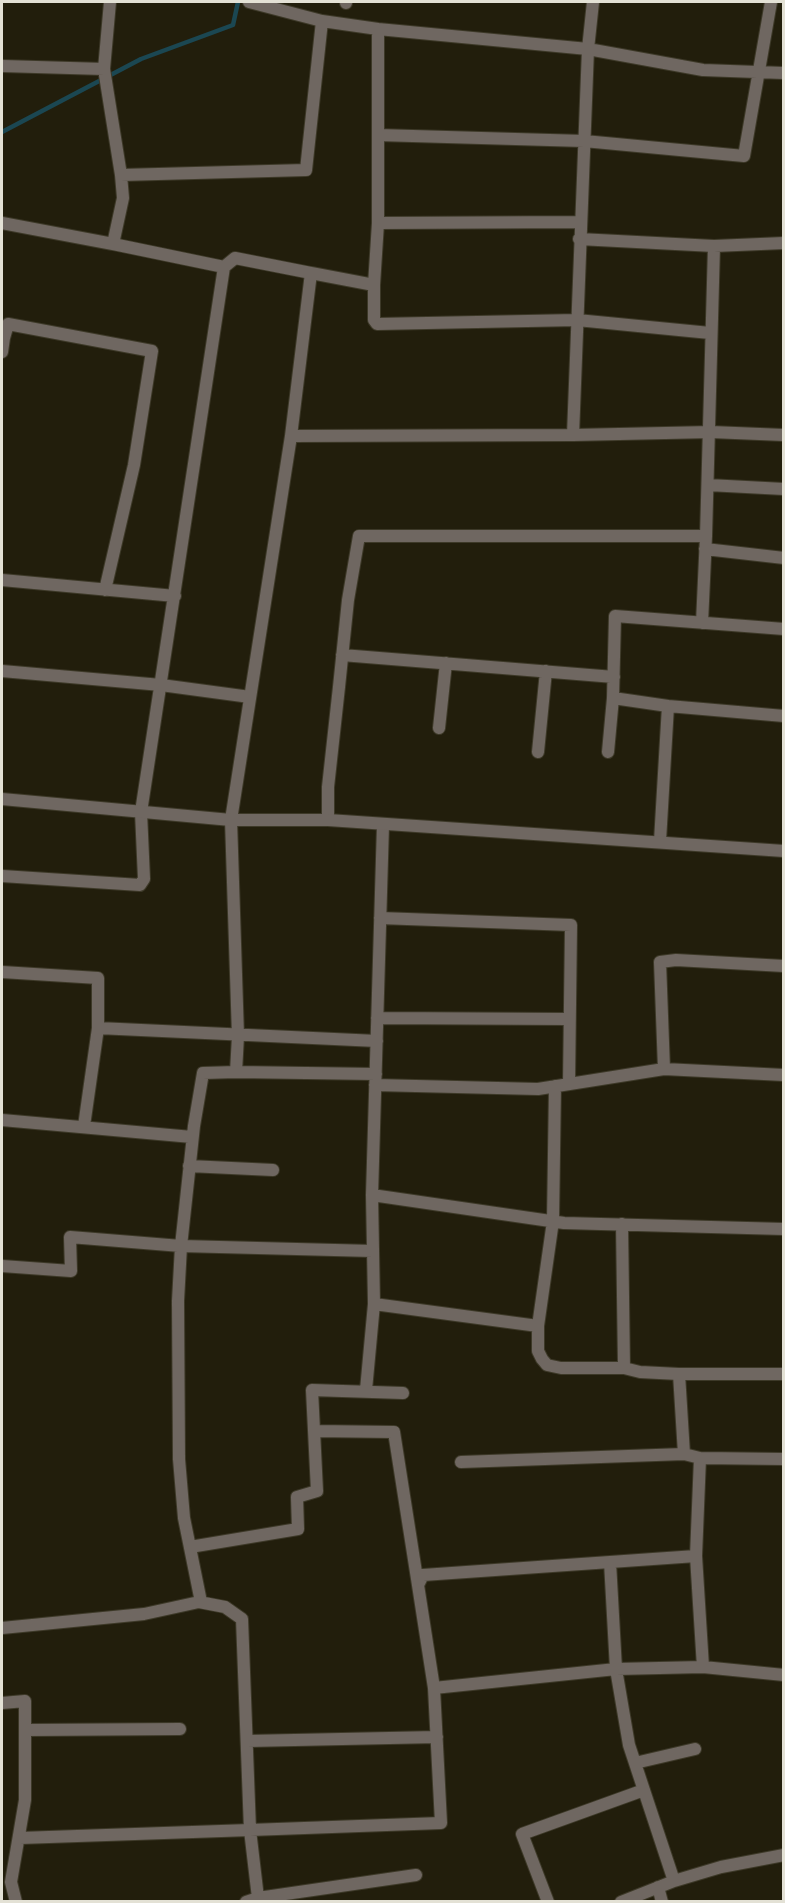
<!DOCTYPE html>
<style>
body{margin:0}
#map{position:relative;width:785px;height:1903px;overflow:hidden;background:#221e0c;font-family:Bitter,serif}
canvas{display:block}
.frame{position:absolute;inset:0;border:3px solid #e3e1d5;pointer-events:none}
</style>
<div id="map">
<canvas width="785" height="1903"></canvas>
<div class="frame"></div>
</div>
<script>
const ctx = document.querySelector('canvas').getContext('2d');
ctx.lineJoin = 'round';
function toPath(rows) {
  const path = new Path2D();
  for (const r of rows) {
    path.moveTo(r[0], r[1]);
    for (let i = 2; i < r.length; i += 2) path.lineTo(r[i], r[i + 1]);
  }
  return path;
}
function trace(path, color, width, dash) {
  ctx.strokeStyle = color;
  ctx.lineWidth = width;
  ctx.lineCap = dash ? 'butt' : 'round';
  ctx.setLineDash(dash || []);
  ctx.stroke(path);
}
trace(toPath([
 [2,132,141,59,233,25,238,2]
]), '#1b4752', 4.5);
const minor = toPath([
 [249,2,322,21],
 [346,3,346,2],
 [2,66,104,69],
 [378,135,584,141,744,156,771,2],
 [121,175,306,170,322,21,378,29],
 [2,223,113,244,123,198,121,175,104,69,110,2],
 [378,223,580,222],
 [579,239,714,246,784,243],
 [224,267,235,258,311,273,291,436,231,820,238,1036,236,1072,376,1074],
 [311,273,374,285,378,223,378,29,588,49,593,2],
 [374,285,374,320,377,324,577,320,710,333],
 [2,338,4,338,2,352],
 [4,338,8,324,152,351,134,465,105,590],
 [573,435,588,49,703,70,784,73],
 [291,436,573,435,711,432,784,435],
 [708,485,784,489],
 [705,549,784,558],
 [2,580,175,596],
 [702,623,706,536],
 [342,655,614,677],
 [2,671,161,685,250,697],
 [668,706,613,698,615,616,784,629],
 [439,728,446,663],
 [538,752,546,671],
 [608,752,613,698],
 [328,820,328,787,339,687,348,600,359,536,706,536,714,246],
 [383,825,372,1195,564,1223,784,1229],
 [660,841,668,706,784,716],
 [2,876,140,885,144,879,141,812,224,267,113,244],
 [380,918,571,925,569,1084],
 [2,972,98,978,98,1028,377,1041],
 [377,1018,568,1019],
 [664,1069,660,962,676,960,784,966],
 [375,1085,538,1089,664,1069,784,1075],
 [555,1086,553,1221,538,1326,538,1351,542,1359,547,1365,561,1368,624,1368,640,1372,679,1374,784,1374],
 [2,1120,192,1137],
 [84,1126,98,1028],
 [189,1166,273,1170],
 [622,1224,624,1368],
 [2,1266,71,1271,70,1237,181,1246,373,1251],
 [374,1304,538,1326],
 [679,1374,684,1454],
 [366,1390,374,1304,372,1195],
 [314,1431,394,1432,418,1585],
 [461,1462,684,1454,700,1458],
 [190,1547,298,1529,297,1497,317,1491,312,1390,403,1393],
 [696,1556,610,1562,616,1669,629,1745,674,1881,721,1867,784,1855],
 [2,1628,144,1614,199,1602,200,1597,184,1518,179,1459,178,1301,181,1246,194,1126,203,1073,236,1072],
 [703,1667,784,1675],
 [434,1688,418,1585,423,1575,610,1562],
 [2,1703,25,1701,25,1800,11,1882,16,1902],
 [25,1730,180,1729],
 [247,1741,437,1737],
 [635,1763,695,1749],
 [20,1838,250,1830,242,1619,225,1607,199,1602],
 [658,1887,662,1902],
 [246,1902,258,1898,250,1830,441,1823,434,1688,616,1669,703,1667,696,1556,700,1458,784,1459],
 [259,1902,258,1898,416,1875],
 [548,1902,522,1834,644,1790],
 [621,1902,674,1881]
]);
const tertiary = toPath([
 [2,799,231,820,328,820,784,851]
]);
trace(minor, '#3d3928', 14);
trace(tertiary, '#3d3928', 14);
trace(minor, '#6f6761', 12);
trace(tertiary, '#6f6761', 12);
</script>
